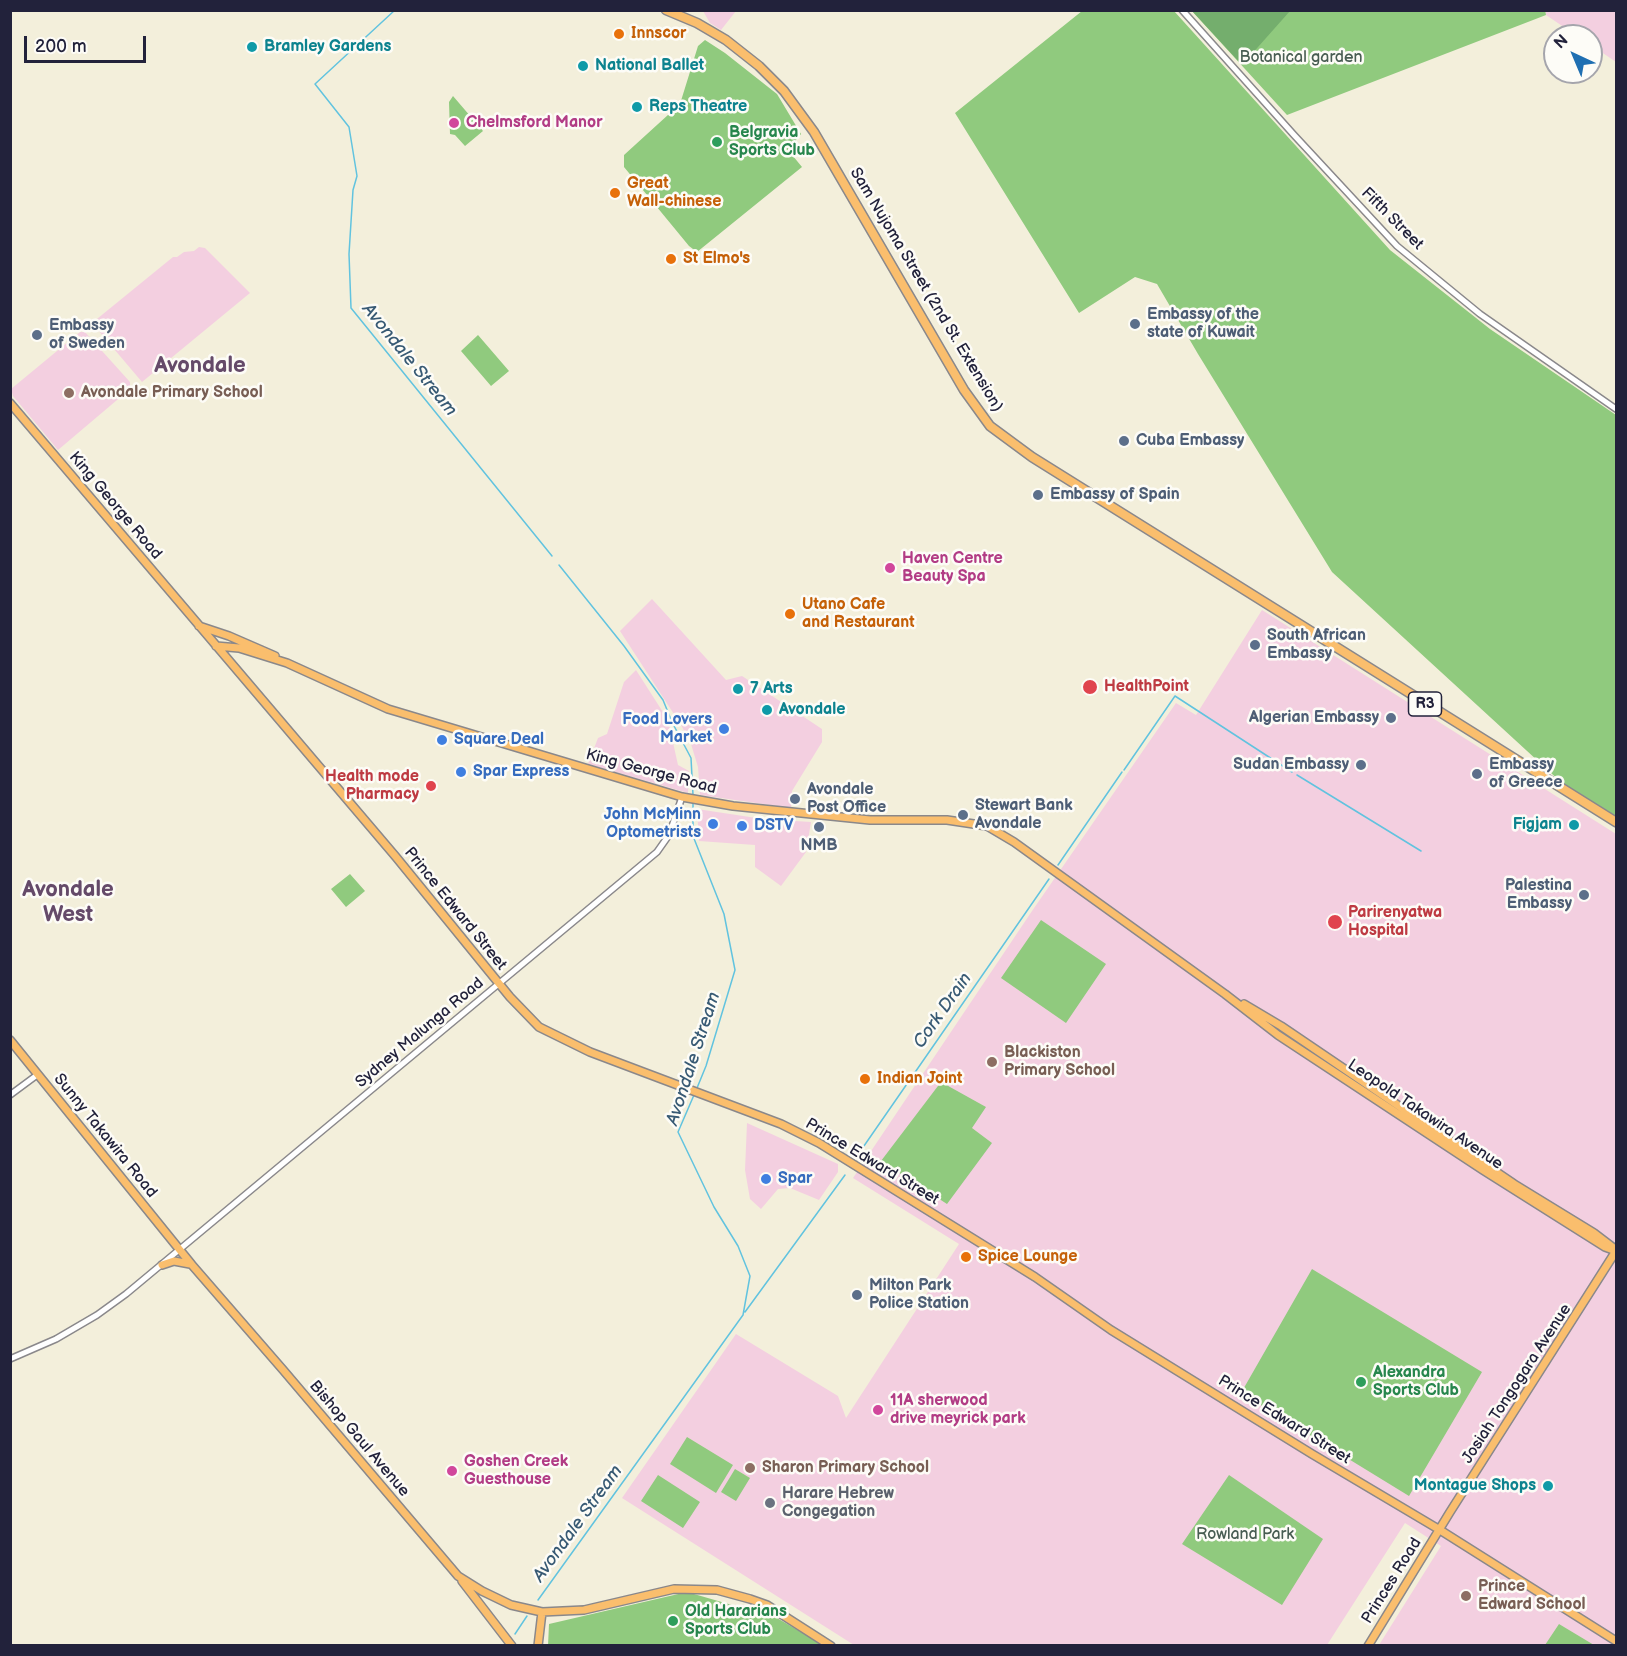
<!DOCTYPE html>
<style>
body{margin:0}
#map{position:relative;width:1627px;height:1656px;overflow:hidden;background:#f3efdb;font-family:"Balsamiq Sans",sans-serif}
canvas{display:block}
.frame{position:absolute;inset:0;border:12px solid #22223b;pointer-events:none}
.north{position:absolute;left:1543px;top:24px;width:60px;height:60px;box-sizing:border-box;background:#fdfcf7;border:2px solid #a5a5ac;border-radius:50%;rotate:316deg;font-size:16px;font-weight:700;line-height:24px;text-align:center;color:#22223b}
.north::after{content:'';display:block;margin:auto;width:21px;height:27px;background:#1f6fb2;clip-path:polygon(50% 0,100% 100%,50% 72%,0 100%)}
.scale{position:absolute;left:24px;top:36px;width:122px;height:27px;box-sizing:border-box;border:3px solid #22223b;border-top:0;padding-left:8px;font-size:18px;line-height:21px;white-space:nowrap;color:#22223b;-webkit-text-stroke:4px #fdfcf7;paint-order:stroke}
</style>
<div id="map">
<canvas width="1627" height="1656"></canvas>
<div class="frame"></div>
<div class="north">N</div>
<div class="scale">200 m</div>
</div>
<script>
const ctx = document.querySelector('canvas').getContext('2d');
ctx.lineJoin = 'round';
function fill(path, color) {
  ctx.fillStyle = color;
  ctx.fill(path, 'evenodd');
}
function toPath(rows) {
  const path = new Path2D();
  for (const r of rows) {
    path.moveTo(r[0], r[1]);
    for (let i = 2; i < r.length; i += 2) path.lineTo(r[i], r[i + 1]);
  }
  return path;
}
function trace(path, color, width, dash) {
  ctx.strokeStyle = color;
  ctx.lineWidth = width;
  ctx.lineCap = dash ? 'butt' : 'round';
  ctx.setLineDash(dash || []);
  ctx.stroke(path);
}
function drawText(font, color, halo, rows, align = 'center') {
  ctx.font = font + ' "Balsamiq Sans",sans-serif';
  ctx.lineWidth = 5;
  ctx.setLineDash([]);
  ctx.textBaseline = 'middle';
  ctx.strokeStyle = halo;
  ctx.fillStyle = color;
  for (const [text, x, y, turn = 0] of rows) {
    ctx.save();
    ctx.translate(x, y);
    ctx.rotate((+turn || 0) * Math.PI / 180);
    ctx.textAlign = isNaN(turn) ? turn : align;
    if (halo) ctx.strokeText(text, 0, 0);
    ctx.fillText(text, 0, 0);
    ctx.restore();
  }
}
fill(toPath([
 [703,11,703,10,736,11,721,30,710,23],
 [1545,11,1616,11,1616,62,1591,45,1591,36,1577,36,1546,15],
 [199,247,205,248,250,293,142,382,92,323,173,257,177,257,184,252,194,251],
 [80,332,85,332,130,382,130,389,58,450,13,396,11,389],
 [652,599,726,680,742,676,822,729,822,742,792,791,791,808,700,795,698,767,691,744,681,725,620,631],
 [1262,610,1616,834,1616,1645,1379,1645,1441,1546,1405,1523,1327,1645,854,1645,622,1498,736,1334,838,1396,846,1418,959,1244,853,1178,1032,911,1176,703,1196,715],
 [636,670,668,720,678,765,689,771,688,793,588,764,598,738,607,734,624,682],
 [697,809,763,819,811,822,806,852,781,886,755,867,755,845,699,841],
 [747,1123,838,1164,838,1172,819,1200,790,1188,778,1189,761,1209,750,1199,745,1170]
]), '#f3cfe0');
fill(toPath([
 [1545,10,1546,15,1287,115,1192,11],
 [1082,11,1174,11,1390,250,1490,329,1616,415,1616,816,1563,784,1332,572,1198,354,1157,284,1135,277,1079,313,955,113],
 [705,40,725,53,777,94,801,134,788,150,802,167,697,252,689,246,624,167,624,155,680,104,698,46],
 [453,96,483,131,465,146,455,135,450,134,449,102],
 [478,335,509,371,491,386,461,351],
 [350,874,365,891,346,907,331,889],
 [1041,920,1106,964,1066,1023,1001,978],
 [941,1082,986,1107,972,1128,992,1143,947,1204,881,1161],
 [1312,1269,1482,1372,1409,1496,1241,1393],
 [687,1437,733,1465,716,1493,670,1464],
 [735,1469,750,1478,736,1501,721,1492],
 [658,1475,700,1502,683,1528,641,1501],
 [1229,1475,1323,1539,1282,1605,1182,1544],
 [687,1592,777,1618,823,1645,548,1646,549,1624],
 [1559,1624,1594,1645,1545,1645]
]), '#90ca7e');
fill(toPath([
 [1192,11,1290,11,1242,65]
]), '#74ae6d');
trace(toPath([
 [395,10,315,84,349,127,357,176,353,190,349,254,351,308,552,556],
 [559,565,624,646,663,700,672,722,691,758,693,795],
 [1124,770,1175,696,1292,772],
 [1297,775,1421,851],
 [693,803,693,836,724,914,735,970,706,1066,697,1088],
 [1058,865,1122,772],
 [857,1156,1049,879],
 [745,1312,845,1175],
 [538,1600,743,1315,750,1276,738,1246,714,1207,678,1132,694,1095],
 [515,1634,527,1616]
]), '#61c3df', 1.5);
const minor = toPath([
 [1182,10,1294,135,1397,246,1480,314,1616,409],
 [10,1095,37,1075],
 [10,1359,56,1339,97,1315,126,1294,657,852,669,835,682,797]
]);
const major = toPath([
 [10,403,396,857,510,997,539,1027,590,1052,781,1124,819,1143,1035,1277,1111,1330,1312,1454,1440,1530,1616,1641],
 [199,626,229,636,275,656],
 [216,646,239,648,287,663,388,709,682,797,733,806,870,820,947,820,987,826,1014,842,1225,994,1278,1035,1483,1170,1605,1247,1616,1251],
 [1244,1004,1281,1026,1514,1184,1594,1233,1615,1249],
 [10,1040,192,1265,284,1371,458,1576,482,1591,511,1605,542,1612,584,1610,674,1589,717,1590,750,1599,767,1605,831,1646],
 [162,1265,174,1261,190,1264],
 [462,1581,512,1646],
 [538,1646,542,1612],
 [1368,1646,1450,1512,1616,1251]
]);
const highway = toPath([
 [666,10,697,23,726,40,759,66,784,91,814,132,964,390,990,426,1032,457,1616,822]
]);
trace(minor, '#8a888b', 8);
trace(major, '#8a888b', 10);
trace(highway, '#8a888b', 11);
trace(minor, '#fff', 5);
trace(major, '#fabe6d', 7);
trace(highway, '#fabe6d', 8);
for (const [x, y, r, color] of [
 [619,34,6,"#e8710a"],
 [252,47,6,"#0f9aa8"],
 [583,66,6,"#0f9aa8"],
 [637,107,6,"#0f9aa8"],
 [454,123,6,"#d1479c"],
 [717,142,6,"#2e9e5b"],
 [615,193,6,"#e8710a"],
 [671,259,6,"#e8710a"],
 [1135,324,6,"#5c6f8a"],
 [37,335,6,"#5c6f8a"],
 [69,393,6,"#8d6e63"],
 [1124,441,6,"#5c6f8a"],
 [1038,495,6,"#5c6f8a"],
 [890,568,6,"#d1479c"],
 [790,614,6,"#e8710a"],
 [1255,645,6,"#5c6f8a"],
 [1090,687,8,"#e0444e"],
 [738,689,6,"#0f9aa8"],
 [767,710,6,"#0f9aa8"],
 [1391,718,6,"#5c6f8a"],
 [724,729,6,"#3f7fe0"],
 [442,740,6,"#3f7fe0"],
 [1361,765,6,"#5c6f8a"],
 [461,772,6,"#3f7fe0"],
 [1477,774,6,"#5c6f8a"],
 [431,786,6,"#e0444e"],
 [795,799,6,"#5c6f8a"],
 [963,815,6,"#5c6f8a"],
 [713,824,6,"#3f7fe0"],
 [1574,825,6,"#0f9aa8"],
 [742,826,6,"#3f7fe0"],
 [819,827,6,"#5c6f8a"],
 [1584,895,6,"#5c6f8a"],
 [1335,922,8,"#e0444e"],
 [992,1062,6,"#8d6e63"],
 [865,1079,6,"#e8710a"],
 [766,1179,6,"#3f7fe0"],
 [966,1257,6,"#e8710a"],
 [857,1295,6,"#5c6f8a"],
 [1361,1382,6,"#2e9e5b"],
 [878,1410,6,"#d1479c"],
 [750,1468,6,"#8d6e63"],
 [452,1471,6,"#d1479c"],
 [1548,1486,6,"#0f9aa8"],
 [770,1503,6,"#6b7280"],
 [1466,1596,6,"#8d6e63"],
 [673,1621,6,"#2e9e5b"]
]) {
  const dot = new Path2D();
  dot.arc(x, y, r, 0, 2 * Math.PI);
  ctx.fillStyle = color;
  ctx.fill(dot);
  trace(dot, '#fdfcf7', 2);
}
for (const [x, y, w] of [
 [1425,704,33]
]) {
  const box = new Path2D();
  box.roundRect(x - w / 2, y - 12, w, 24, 4.5);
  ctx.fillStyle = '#fdfcf7';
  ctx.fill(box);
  trace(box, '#22223b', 1.5);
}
drawText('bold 15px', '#22223b', null, [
 ["R3",1425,704]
]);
drawText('bold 16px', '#c56008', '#fdfcf7', [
 ["Innscor",631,34],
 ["Great",627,184],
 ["Wall-chinese",627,202],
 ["St Elmo's",683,259],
 ["Utano Cafe",802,605],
 ["and Restaurant",802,623],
 ["Indian Joint",877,1079],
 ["Spice Lounge",978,1257]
], 'left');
drawText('bold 16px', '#0d838f', '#fdfcf7', [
 ["Bramley Gardens",264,47],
 ["National Ballet",595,66],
 ["Reps Theatre",649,107],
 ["7 Arts",750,689],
 ["Avondale",779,710],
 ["Figjam",1562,825,"right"],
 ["Montague Shops",1536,1486,"right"]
], 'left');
drawText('16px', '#485d52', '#fdfcf7', [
 ["Botanical garden",1301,58],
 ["Rowland Park",1245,1535]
]);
drawText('bold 16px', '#b23c85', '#fdfcf7', [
 ["Chelmsford Manor",466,123],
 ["Haven Centre",902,559],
 ["Beauty Spa",902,577],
 ["11A sherwood",890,1401],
 ["drive meyrick park",890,1419],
 ["Goshen Creek",464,1462],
 ["Guesthouse",464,1480]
], 'left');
drawText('bold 16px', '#27864d', '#fdfcf7', [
 ["Belgravia",729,133],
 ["Sports Club",729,151],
 ["Alexandra",1373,1373],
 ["Sports Club",1373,1391],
 ["Old Hararians",685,1612],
 ["Sports Club",685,1630]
], 'left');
drawText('16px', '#22223b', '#fdfcf7', [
 ["Fifth Street",1392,219,45],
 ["Sam Nujoma Street (2nd St. Extension)",926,290,59],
 ["King George Road",115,506,50],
 ["King George Road",651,772,15],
 ["Prince Edward Street",455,909,51],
 ["Sydney Malunga Road",420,1033,-40],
 ["Leopold Takawira Avenue",1425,1115,34],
 ["Sunny Takawira Road",105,1136,51],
 ["Prince Edward Street",872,1162,31],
 ["Josiah Tongogara Avenue",1517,1384,-57],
 ["Prince Edward Street",1284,1420,32],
 ["Bishop Gaul Avenue",359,1439,50],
 ["Princes Road",1392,1581,-58]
]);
drawText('bold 16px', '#4e5e75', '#fdfcf7', [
 ["Embassy of the",1147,315],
 ["state of Kuwait",1147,333],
 ["Embassy",49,326],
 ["of Sweden",49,344],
 ["Cuba Embassy",1136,441],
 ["Embassy of Spain",1050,495],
 ["South African",1267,636],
 ["Embassy",1267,654],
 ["Algerian Embassy",1379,718,"right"],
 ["Sudan Embassy",1349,765,"right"],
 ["Embassy",1489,765],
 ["of Greece",1489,783],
 ["Avondale",807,790],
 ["Post Office",807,808],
 ["Stewart Bank",975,806],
 ["Avondale",975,824],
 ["NMB",819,846,"center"],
 ["Palestina",1572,886,"right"],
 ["Embassy",1572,904,"right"],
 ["Milton Park",869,1286],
 ["Police Station",869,1304]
], 'left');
drawText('bold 16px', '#785e54', '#fdfcf7', [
 ["Avondale Primary School",81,393],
 ["Blackiston",1004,1053],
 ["Primary School",1004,1071],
 ["Sharon Primary School",762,1468],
 ["Prince",1478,1587],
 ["Edward School",1478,1605]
], 'left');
drawText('bold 16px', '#be3a42', '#fdfcf7', [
 ["HealthPoint",1104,687],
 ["Health mode",419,777,"right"],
 ["Pharmacy",419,795,"right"],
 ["Parirenyatwa",1348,913],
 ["Hospital",1348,931]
], 'left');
drawText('bold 16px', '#366cbe', '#fdfcf7', [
 ["Food Lovers",712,720,"right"],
 ["Market",712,738,"right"],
 ["Square Deal",454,740],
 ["Spar Express",473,772],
 ["John McMinn",701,815,"right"],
 ["Optometrists",701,833,"right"],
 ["DSTV",754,826],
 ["Spar",778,1179]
], 'left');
drawText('bold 16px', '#5b616d', '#fdfcf7', [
 ["Harare Hebrew",782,1494],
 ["Congegation",782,1512]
], 'left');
drawText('italic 18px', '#385a74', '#fdfcf7', [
 ["Avondale Stream",409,360,51],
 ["Cork Drain",943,1011,-55],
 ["Avondale Stream",694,1059,-72],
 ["Avondale Stream",578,1524,-54]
]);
drawText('bold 22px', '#654a69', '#fdfcf7', [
 ["Avondale",200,366],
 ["Avondale",68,890],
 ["West",68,915]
]);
</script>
